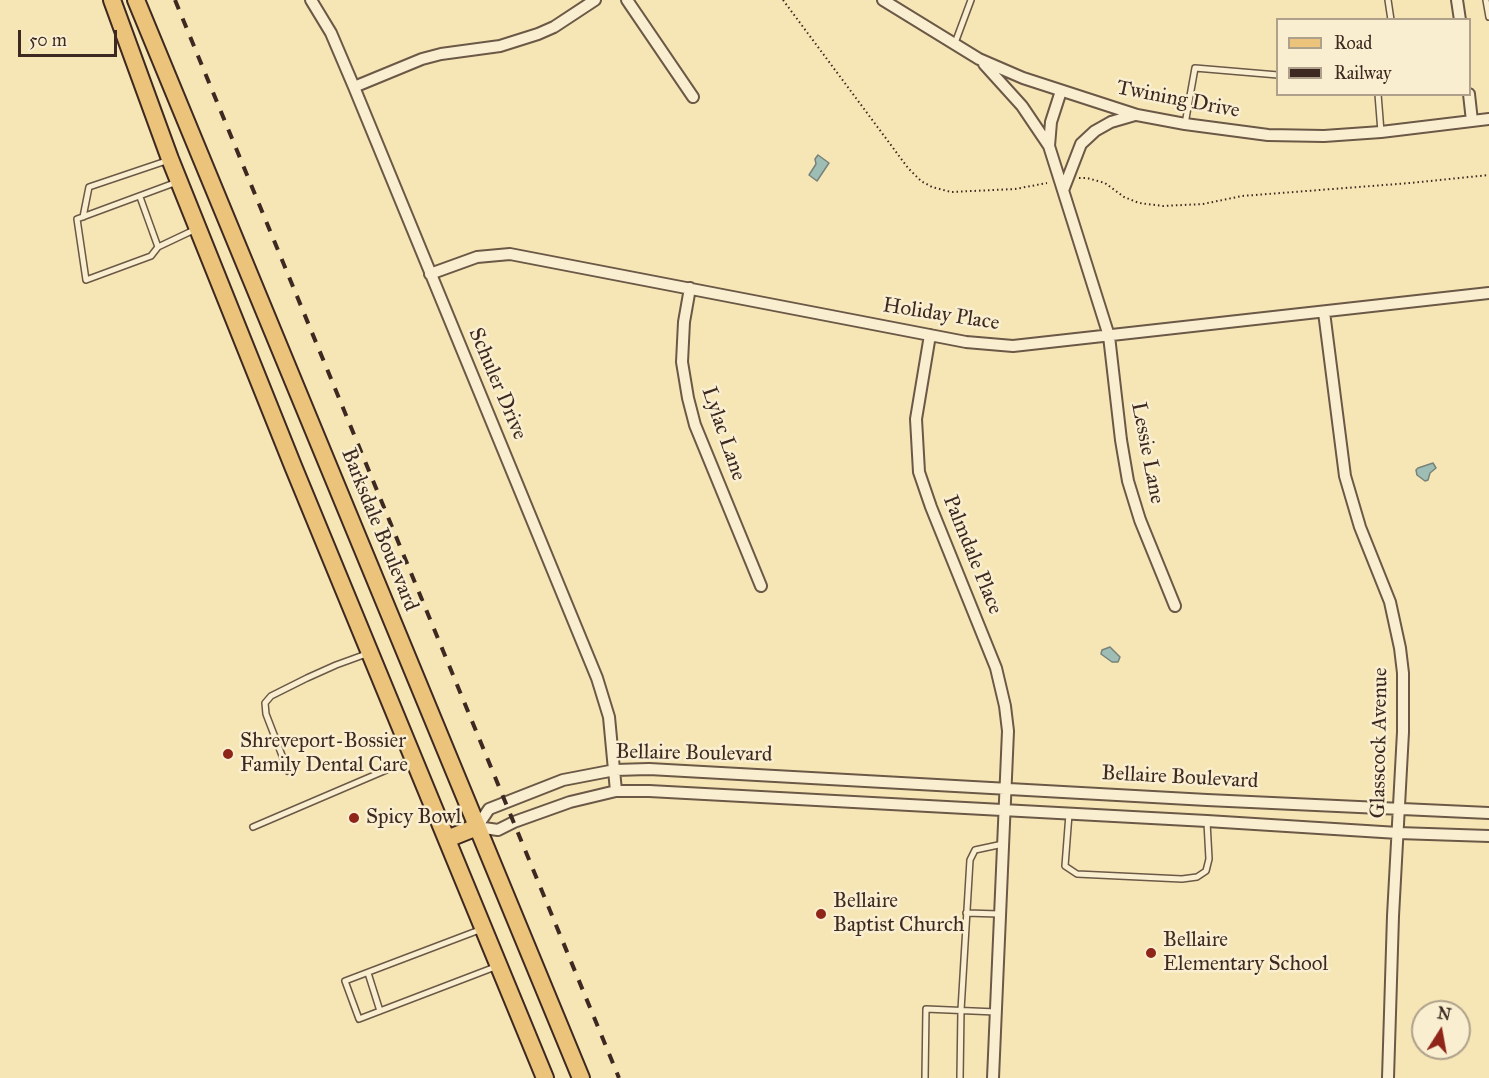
<!DOCTYPE html>
<style>
body{margin:0}
#map{position:relative;width:1489px;height:1078px;overflow:hidden;background:#f6e6b6;font-family:"IM FELL Great Primer",serif}
canvas{display:block}
.legend{position:absolute;left:1276px;top:18px;width:195px;height:78px;box-sizing:border-box;background:#f9efd0;border:2px solid #aea08a;margin:0;padding:8px 10px;list-style:none;font-size:18px;color:#3d2921}
.legend li{display:flex;align-items:center;gap:12px;height:30px}
.legend b{width:30px;border:2px solid #aea08a}
.north{position:absolute;left:1411px;top:1000px;width:60px;height:60px;box-sizing:border-box;background:#f9efd0;border:2px solid #aea08a;border-radius:50%;rotate:11deg;font-size:16px;font-weight:700;line-height:24px;text-align:center;color:#3d2921}
.north::after{content:'';display:block;margin:auto;width:21px;height:27px;background:#8f2418;clip-path:polygon(50% 0,100% 100%,50% 72%,0 100%)}
.scale{position:absolute;left:18px;top:30px;width:99px;height:27px;box-sizing:border-box;border:3px solid #3d2921;border-top:0;padding-left:8px;font-size:18px;line-height:21px;white-space:nowrap;color:#3d2921;-webkit-text-stroke:4px #f9efd0;paint-order:stroke}
</style>
<div id="map">
<canvas width="1489" height="1078"></canvas>
<ul class="legend">
<li><b style="height:8px;background:#ebc37b"></b>Road</li>
<li><b style="height:8px;background:#3d2921"></b>Railway</li>
</ul>
<div class="north">N</div>
<div class="scale">50 m</div>
</div>
<script>
const ctx = document.querySelector('canvas').getContext('2d');
ctx.lineJoin = 'round';
function fill(path, color) {
  ctx.fillStyle = color;
  ctx.fill(path, 'evenodd');
}
function toPath(rows) {
  const path = new Path2D();
  for (const r of rows) {
    path.moveTo(r[0], r[1]);
    for (let i = 2; i < r.length; i += 2) path.lineTo(r[i], r[i + 1]);
  }
  return path;
}
function trace(path, color, width, dash) {
  ctx.strokeStyle = color;
  ctx.lineWidth = width;
  ctx.lineCap = dash ? 'butt' : 'round';
  ctx.setLineDash(dash || []);
  ctx.stroke(path);
}
function drawText(font, color, halo, rows, align = 'center') {
  ctx.font = font + ' "IM FELL Great Primer",serif';
  ctx.lineWidth = 5;
  ctx.setLineDash([]);
  ctx.textBaseline = 'middle';
  ctx.strokeStyle = halo;
  ctx.fillStyle = color;
  for (const [text, x, y, turn = 0] of rows) {
    ctx.save();
    ctx.translate(x, y);
    ctx.rotate((+turn || 0) * Math.PI / 180);
    ctx.textAlign = isNaN(turn) ? turn : align;
    if (halo) ctx.strokeText(text, 0, 0);
    ctx.fillText(text, 0, 0);
    ctx.restore();
  }
}
const water = toPath([
 [818,155,829,163,817,181,809,175,816,164,815,159,818,155],
 [1433,463,1436,468,1430,473,1428,480,1425,481,1417,475,1416,470,1418,468,1433,463],
 [1110,647,1120,657,1118,662,1112,662,1101,654,1102,650,1110,647]
]);
fill(water, '#9ebeb5');
trace(water, '#77827a', 1.5);
const lane = toPath([
 [1388,0,1391,20],
 [1486,0,1489,17],
 [955,43,971,0],
 [1378,94,1381,132],
 [1185,124,1195,68,1278,75],
 [177,182,77,219,86,280,151,256,158,247,196,229],
 [140,197,158,247],
 [83,217,89,187,169,160],
 [288,771,266,714,265,703,271,696,307,678,336,665,369,653],
 [1069,814,1065,866,1077,874,1182,879,1197,877,1206,871,1209,859,1207,822],
 [253,827,412,759],
 [966,913,999,914],
 [482,929,345,981,359,1019,495,967],
 [368,973,380,1011],
 [925,1078,926,1009,996,1012],
 [960,1078,961,1010,970,860,975,850,1003,844]
]);
const street = toPath([
 [311,0,331,33,354,87,597,678,609,717,616,791],
 [627,0,693,97],
 [883,0,979,59,1023,78,1137,115,1185,124,1268,135,1324,136,1381,132,1489,119],
 [1457,0,1460,20],
 [984,64,1022,106,1049,146,1109,336,1121,440,1128,481,1140,520,1175,606],
 [354,87,422,59,441,54,500,46,538,34,554,27,595,0],
 [1469,94,1472,121],
 [1049,146,1051,122,1061,91],
 [1064,188,1081,144,1095,131,1111,122,1135,115],
 [430,274,477,257,510,254,966,342,1013,346,1489,293],
 [690,288,684,322,682,362,688,398,695,425,761,586],
 [1324,312,1345,476,1360,527,1390,602,1400,648,1403,673,1403,732,1393,916,1388,1078],
 [930,335,916,419,919,472,931,507,996,668,1005,706,1008,731,993,1078],
 [1489,813,1207,800,649,769,615,770,563,780,489,809,477,827,498,830,514,822,570,802,616,791,649,791,1207,821,1398,833,1489,836]
]);
const primary = toPath([
 [112,0,170,159,293,466,545,1078],
 [136,0,581,1078],
 [447,839,477,827]
]);
trace(lane, '#6b5846', 8);
trace(street, '#6b5846', 14);
trace(primary, '#3d2921', 20);
trace(toPath([
 [783,0,908,168,921,181,932,187,951,192,1015,189,1047,183],
 [1079,178,1087,178,1105,183,1124,197,1139,203,1163,206,1203,204,1242,196,1410,183,1489,175]
]), '#3d2921', 2, [1.5, 3]);
trace(lane, '#f9efd0', 5);
trace(street, '#f9efd0', 10);
trace(primary, '#ebc37b', 16);
trace(toPath([
 [175,0,619,1078]
]), '#3d2921', 4, [10, 10]);
for (const [x, y, r, color] of [
 [228,754,6,"#8f2418"],
 [354,818,6,"#8f2418"],
 [821,914,6,"#8f2418"],
 [1151,953,6,"#8f2418"]
]) {
  const dot = new Path2D();
  dot.arc(x, y, r, 0, 2 * Math.PI);
  ctx.fillStyle = color;
  ctx.fill(dot);
  trace(dot, '#f9efd0', 2);
}
drawText('21px', '#3d2921', '#f9efd0', [
 ["Twining Drive",1178,100,11],
 ["Holiday Place",941,315,9],
 ["Schuler Drive",497,384,67],
 ["Lylac Lane",723,434,71],
 ["Lessie Lane",1147,453,79],
 ["Barksdale Boulevard",379,530,68],
 ["Palmdale Place",972,555,68],
 ["Glasscock Avenue",1380,743,-89],
 ["Bellaire Boulevard",694,754,1],
 ["Bellaire Boulevard",1180,778,3]
]);
drawText('21px', '#3d2921', '#f9efd0', [
 ["Shreveport-Bossier",240,742],
 ["Family Dental Care",240,766],
 ["Spicy Bowl",366,818],
 ["Bellaire",833,902],
 ["Baptist Church",833,926],
 ["Bellaire",1163,941],
 ["Elementary School",1163,965]
], 'left');
</script>
